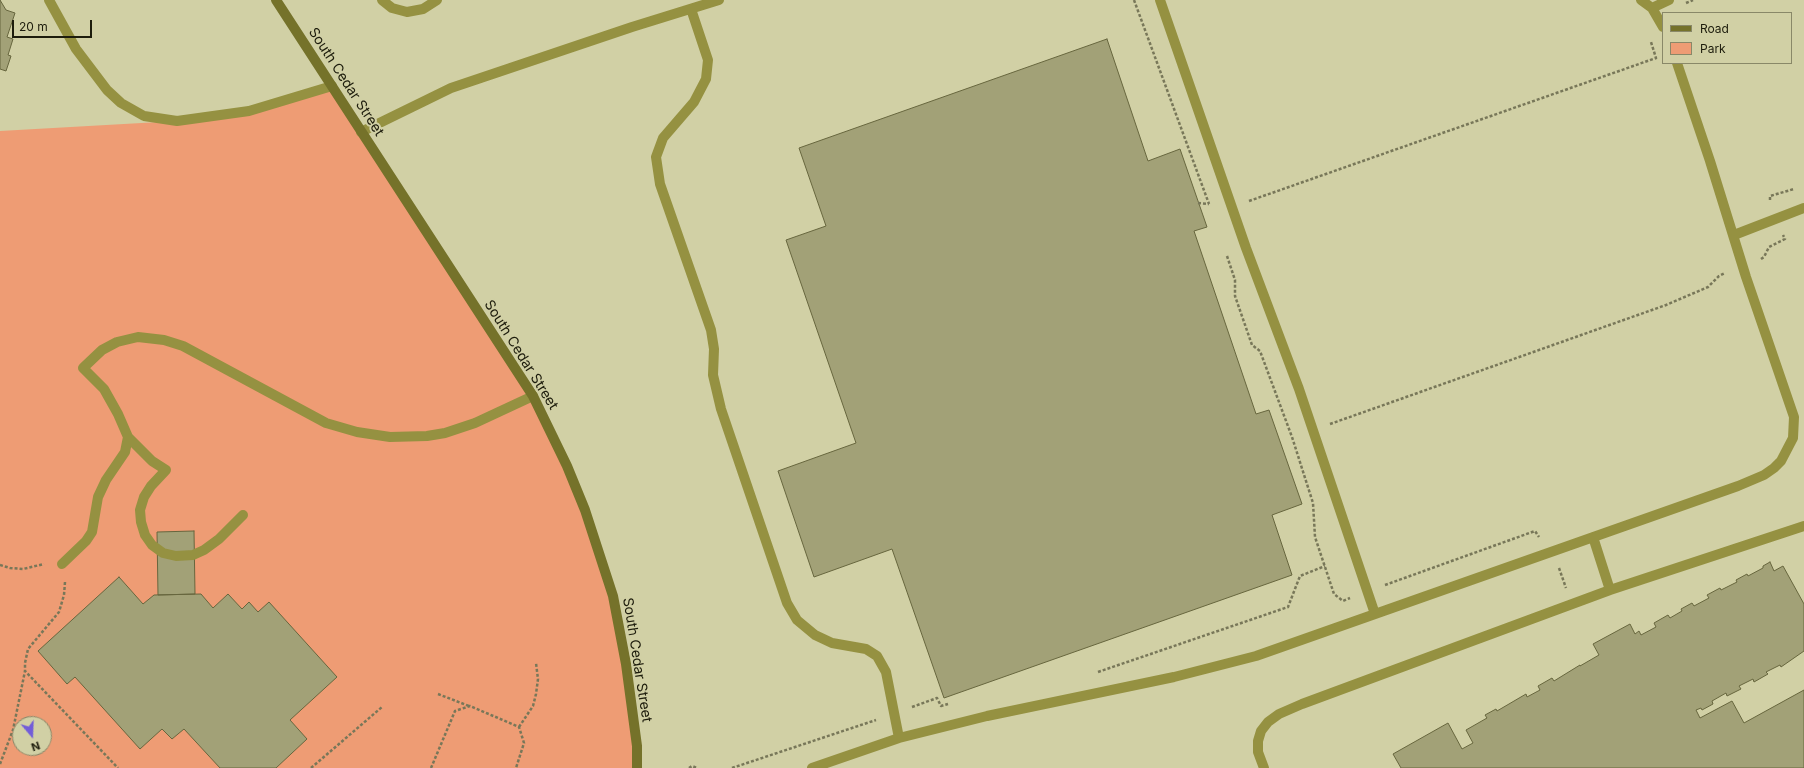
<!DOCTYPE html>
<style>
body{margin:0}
#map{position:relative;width:1804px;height:768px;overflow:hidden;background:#d1d0a5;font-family:Inter,sans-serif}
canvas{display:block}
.legend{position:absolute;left:1662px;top:12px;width:130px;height:52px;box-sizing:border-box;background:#d1d0a5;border:1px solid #898868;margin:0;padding:5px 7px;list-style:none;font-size:12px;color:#1d1c0c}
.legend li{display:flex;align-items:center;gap:8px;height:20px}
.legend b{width:20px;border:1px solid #898868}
.north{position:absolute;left:12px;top:716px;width:40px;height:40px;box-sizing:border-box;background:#d1d0a5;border:1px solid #898868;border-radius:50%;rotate:161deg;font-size:11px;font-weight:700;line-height:16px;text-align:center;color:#1d1c0c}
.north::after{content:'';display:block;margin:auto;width:14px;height:18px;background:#725dd8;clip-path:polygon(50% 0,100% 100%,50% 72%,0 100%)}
.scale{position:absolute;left:12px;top:20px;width:80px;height:18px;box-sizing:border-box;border:2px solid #1d1c0c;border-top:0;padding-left:5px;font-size:12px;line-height:14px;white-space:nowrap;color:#1d1c0c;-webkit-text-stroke:3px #d1d0a5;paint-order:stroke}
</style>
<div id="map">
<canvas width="1804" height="768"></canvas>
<ul class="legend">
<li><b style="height:5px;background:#75722a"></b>Road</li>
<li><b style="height:11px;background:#ee9c74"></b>Park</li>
</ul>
<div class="north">N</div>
<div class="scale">20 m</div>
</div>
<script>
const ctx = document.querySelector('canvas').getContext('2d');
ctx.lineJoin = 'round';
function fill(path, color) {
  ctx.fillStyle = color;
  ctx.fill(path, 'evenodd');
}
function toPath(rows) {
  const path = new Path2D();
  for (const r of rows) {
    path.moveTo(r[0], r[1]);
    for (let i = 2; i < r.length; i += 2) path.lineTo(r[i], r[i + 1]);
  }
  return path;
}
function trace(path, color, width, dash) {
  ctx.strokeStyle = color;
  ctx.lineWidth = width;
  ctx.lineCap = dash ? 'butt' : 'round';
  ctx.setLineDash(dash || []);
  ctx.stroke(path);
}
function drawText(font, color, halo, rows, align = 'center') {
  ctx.font = font + ' Inter,sans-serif';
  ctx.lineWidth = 4;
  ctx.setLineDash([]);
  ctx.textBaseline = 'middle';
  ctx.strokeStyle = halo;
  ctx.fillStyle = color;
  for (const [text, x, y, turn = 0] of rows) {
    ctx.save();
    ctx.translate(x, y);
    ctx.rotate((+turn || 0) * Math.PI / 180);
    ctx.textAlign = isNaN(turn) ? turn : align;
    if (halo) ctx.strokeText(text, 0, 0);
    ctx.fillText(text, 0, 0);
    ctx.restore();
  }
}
fill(toPath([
 [332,86,533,396,567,466,613,596,637,768,0,768,0,131,177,121,249,111],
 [20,724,44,724,44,748,20,748]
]), '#ee9c74');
const building = toPath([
 [0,0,6,10,15,13,7,37,13,39,8,55,11,56,6,71,0,69,0,0],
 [1107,39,1148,161,1180,149,1207,227,1194,231,1256,414,1269,410,1302,504,1272,515,1292,575,944,698,892,549,814,577,778,471,856,443,786,240,826,226,799,148,1107,39],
 [194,531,195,594,158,595,157,532,194,531],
 [1770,562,1774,571,1783,566,1804,604,1804,651,1781,667,1780,665,1766,672,1768,674,1754,682,1753,679,1739,686,1741,689,1727,696,1726,693,1712,701,1713,704,1702,710,1701,708,1696,710,1700,718,1732,701,1744,723,1804,690,1804,768,1401,768,1393,754,1448,723,1462,749,1473,743,1466,730,1487,718,1485,715,1496,709,1497,711,1526,694,1527,697,1540,690,1538,686,1552,678,1554,681,1580,665,1580,666,1599,655,1593,644,1630,624,1635,634,1639,631,1641,635,1656,627,1654,623,1668,615,1670,618,1682,611,1681,609,1692,603,1694,606,1709,598,1707,595,1720,588,1721,590,1737,582,1736,580,1747,574,1748,576,1763,568,1763,566,1770,562],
 [119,577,143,604,154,595,201,594,213,608,228,594,242,609,249,602,258,612,269,602,337,677,290,720,307,739,276,768,220,768,184,729,172,739,162,729,140,749,75,677,67,684,38,651,119,577]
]);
fill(building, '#a2a177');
trace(building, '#67663e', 1);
trace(toPath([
 [1134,0,1209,204],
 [1686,3,1693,0],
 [1770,200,1770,196,1794,189],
 [1249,201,1656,58,1651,42],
 [1198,203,1209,204],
 [1227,256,1235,280,1235,296,1252,345,1260,351,1292,437,1313,503,1315,537,1334,594,1343,601,1350,598],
 [1761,259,1764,257,1769,247,1785,239,1783,235],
 [1330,424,1666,305,1708,287,1719,276,1725,273],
 [0,565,10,568,23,569,44,564],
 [1559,568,1566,588],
 [65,582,64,595,59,612,28,649,25,663,25,671,118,768],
 [1385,585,1535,531,1539,537],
 [1098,672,1288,607,1300,576,1325,566],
 [438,694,469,706],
 [912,707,937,698,941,706,948,704],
 [519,727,533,706,536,694,538,679,536,663],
 [0,764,13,730,25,671],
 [311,768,382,707],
 [431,768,455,711,470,706,519,727,524,743,516,768],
 [689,768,692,766,697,768],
 [732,768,876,720]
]), '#787759', 2.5, [3, 2]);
trace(toPath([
 [49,0,76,49,107,90,121,103,144,116,177,121,249,111,332,86],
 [382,0,392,8,407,12,423,9,437,0],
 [1160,0,1246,248,1299,389,1375,614],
 [1641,0,1652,8,1663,27],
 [1652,8,1669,0],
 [691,9,708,60,706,79,694,102,663,138,656,157,660,184,711,330,714,349,713,375,721,409,787,603,797,620,815,635,832,643,866,649,877,656,886,672,899,738],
 [361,132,451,88,632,27,719,0],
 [1734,235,1804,208],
 [243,515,219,539,204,550,193,555,176,556,163,553,152,545,145,535,141,522,140,510,144,497,151,486,166,470,152,461,128,437,118,414,104,389,83,368,102,350,117,342,138,337,164,340,183,346,326,423,357,432,390,437,427,436,445,433,475,423,533,396],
 [1593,537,1610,590],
 [62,564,86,541,92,532,98,497,106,480,125,452,128,437],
 [812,768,899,738,987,716,1174,677,1256,656,1738,486,1764,475,1774,468,1781,461,1793,438,1794,417,1746,277,1710,161,1677,63],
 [1264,768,1258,752,1258,741,1261,731,1268,722,1279,714,1302,704,1610,590,1804,526]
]), '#959141', 10);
trace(toPath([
 [276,0,533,396,567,466,585,510,613,596,626,664,637,746,637,768]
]), '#75722a', 10);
drawText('14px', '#1d1c0c', '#d1d0a5', [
 ["South Cedar Street",346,82,57],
 ["South Cedar Street",521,355,58],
 ["South Cedar Street",637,660,81]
]);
</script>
